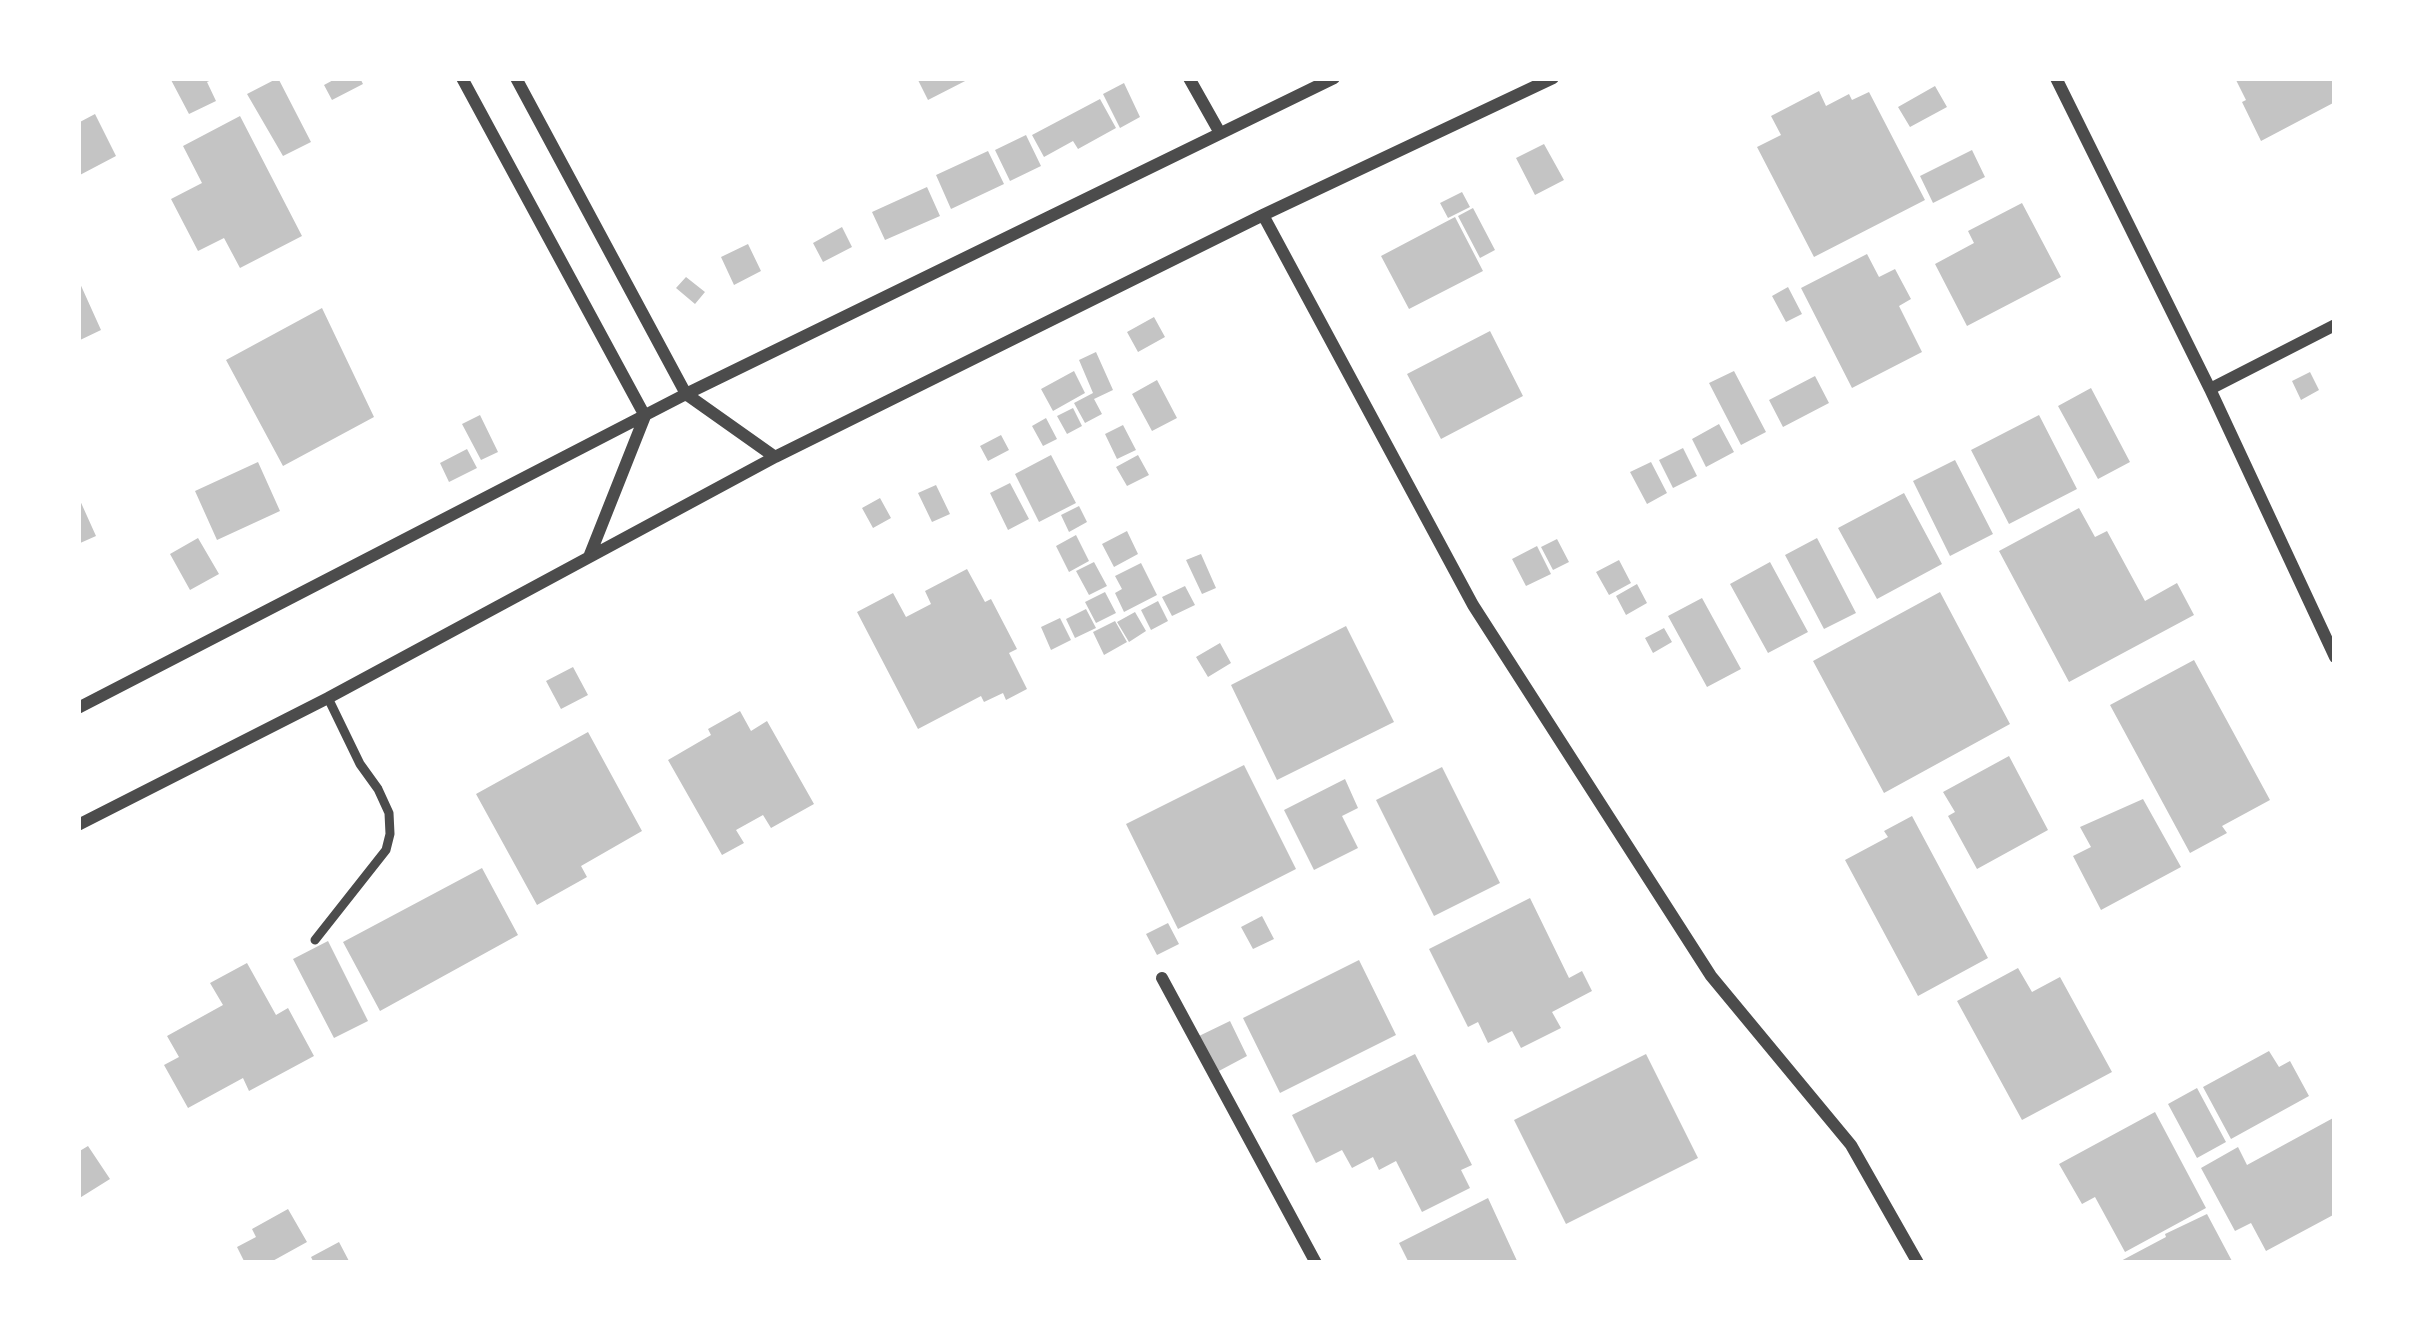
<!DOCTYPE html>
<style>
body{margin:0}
#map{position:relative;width:2413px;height:1341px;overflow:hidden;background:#fff;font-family:"Roboto Condensed",sans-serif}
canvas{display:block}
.frame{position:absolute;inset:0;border:81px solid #fff;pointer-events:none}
</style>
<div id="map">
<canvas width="2413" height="1341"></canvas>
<div class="frame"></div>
</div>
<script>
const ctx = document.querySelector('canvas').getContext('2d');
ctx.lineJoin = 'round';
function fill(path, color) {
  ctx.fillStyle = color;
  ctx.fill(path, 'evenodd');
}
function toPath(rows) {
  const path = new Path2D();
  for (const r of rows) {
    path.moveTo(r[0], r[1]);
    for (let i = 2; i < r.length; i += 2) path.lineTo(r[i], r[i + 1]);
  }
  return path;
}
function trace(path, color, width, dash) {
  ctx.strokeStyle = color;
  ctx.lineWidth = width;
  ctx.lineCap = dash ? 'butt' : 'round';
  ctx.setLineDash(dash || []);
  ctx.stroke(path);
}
fill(toPath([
 [170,78,216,78,207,82,216,101,189,114],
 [278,78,311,142,283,156,247,94],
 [337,78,360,78,363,84,332,100,324,85],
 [917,78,971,78,928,100],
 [2235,78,2335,78,2335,102,2261,141,2242,102,2246,100],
 [1124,83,1140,117,1120,128,1103,94],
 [1935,86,1947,107,1910,127,1898,107],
 [1819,91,1826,106,1849,94,1852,100,1869,92,1925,200,1814,257,1757,147,1781,135,1771,116],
 [1100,99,1116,128,1078,149,1073,141,1044,157,1032,135],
 [95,114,116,156,78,176,78,123],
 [240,116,302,236,240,268,224,238,198,251,171,199,202,183,183,146],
 [1026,135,1041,166,1010,181,995,150],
 [1544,144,1564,180,1535,195,1516,158],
 [1972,150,1985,177,1933,203,1920,176],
 [988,151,1004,184,951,209,936,175],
 [927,187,940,216,885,240,872,212],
 [1462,192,1470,207,1448,218,1440,203],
 [2022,203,2061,277,1967,326,1935,264,1974,243,1968,231],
 [1473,208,1495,250,1480,258,1458,216],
 [1455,217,1483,271,1409,309,1381,256],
 [842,227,852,247,823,262,813,243],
 [748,244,761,271,734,285,721,257],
 [1867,254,1879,277,1895,269,1911,299,1899,306,1922,352,1852,388,1801,288],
 [686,277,705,292,695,304,676,288],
 [78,279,101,330,78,341],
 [1788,287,1802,314,1786,322,1772,296],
 [322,308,374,417,283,466,226,360],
 [1154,317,1165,337,1138,352,1127,332],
 [1490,331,1523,396,1441,439,1407,374],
 [1096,352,1113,390,1094,399,1102,414,1085,423,1074,403,1093,393,1079,360],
 [1074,371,1085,393,1053,411,1041,389],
 [1734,371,1766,432,1741,445,1709,383],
 [2310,372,2319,390,2301,400,2292,381],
 [1815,376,1829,403,1783,427,1769,400],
 [1157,380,1177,418,1152,431,1132,394],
 [2091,388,2130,462,2098,479,2058,406],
 [1073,408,1082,426,1067,434,1057,416],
 [480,415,498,452,481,460,462,424],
 [2039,415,2077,489,2009,524,1971,450],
 [1046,418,1057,439,1043,446,1032,426],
 [1719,424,1734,452,1706,467,1692,439],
 [1123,425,1136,450,1117,459,1105,434],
 [1001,435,1009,450,988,461,980,446],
 [1683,448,1697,476,1673,488,1659,460],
 [467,449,477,468,449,482,440,463],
 [1051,455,1076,503,1039,522,1015,474],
 [1138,455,1149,475,1127,486,1116,467],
 [1955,460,1993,534,1950,556,1913,481],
 [258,462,280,511,217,540,195,491],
 [1651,462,1667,493,1647,504,1630,472],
 [1010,483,1029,519,1008,530,990,493],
 [936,485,950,514,932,522,918,493],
 [1904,493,1942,564,1877,599,1838,528],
 [78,496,96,536,78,544],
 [880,498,891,518,873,528,862,508],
 [1079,506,1087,522,1069,532,1061,515],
 [2079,508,2095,537,2107,531,2145,601,2177,583,2194,615,2069,682,1999,551],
 [1127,531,1138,554,1114,567,1102,544],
 [1076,535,1089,561,1069,572,1056,546],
 [198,538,219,574,190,590,170,554],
 [1817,538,1856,613,1824,629,1785,555],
 [1557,539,1569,562,1553,570,1541,547],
 [1537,546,1551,574,1526,586,1512,559],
 [1201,554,1216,588,1202,594,1186,560],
 [1619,560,1631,583,1609,595,1596,572],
 [1094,562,1107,586,1089,595,1076,571],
 [1770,562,1808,632,1768,653,1730,584],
 [1141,563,1157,595,1124,612,1115,593,1122,589,1115,576],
 [967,569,985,602,991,599,1017,649,1009,653,1027,689,1006,700,1003,693,984,702,981,696,918,729,857,612,893,593,906,617,931,604,925,591],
 [1637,584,1647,603,1626,615,1616,596],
 [1185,586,1195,605,1172,616,1162,597],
 [1105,592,1116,613,1096,623,1085,602],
 [1940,592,2010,724,1884,793,1813,661],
 [1702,598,1741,669,1707,687,1668,616],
 [1158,601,1168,621,1151,630,1141,610],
 [1086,609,1096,628,1075,638,1066,619],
 [1135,612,1146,631,1129,642,1117,622],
 [1060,618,1071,640,1051,650,1041,627],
 [1115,621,1127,642,1104,655,1093,632],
 [1346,626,1394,722,1277,780,1231,685],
 [1664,628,1672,642,1653,653,1645,638],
 [1220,643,1231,663,1208,677,1196,657],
 [2194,660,2270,800,2222,826,2227,833,2190,853,2110,705],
 [573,667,588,695,561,709,546,681],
 [740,711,751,731,767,721,814,804,771,828,763,815,736,830,744,843,722,855,668,760,711,735,708,729],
 [588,732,642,831,581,866,587,877,537,905,476,794],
 [2009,756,2048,830,1977,869,1948,816,1955,812,1943,792],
 [1244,765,1296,869,1178,929,1126,824],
 [1442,767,1500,883,1434,916,1376,800],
 [1345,779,1358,808,1342,816,1358,848,1314,870,1284,810],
 [2143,799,2181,867,2101,910,2073,856,2091,847,2080,827],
 [1912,816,1988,958,1918,996,1845,860,1888,837,1884,831],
 [482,868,518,935,380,1011,343,942],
 [1530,898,1569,978,1582,971,1592,991,1552,1012,1561,1028,1521,1048,1512,1031,1488,1043,1478,1022,1468,1027,1429,949],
 [1262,916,1274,939,1253,949,1241,927],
 [1168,923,1179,944,1157,955,1146,934],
 [328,941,368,1021,334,1038,293,959],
 [1359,960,1396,1035,1280,1093,1243,1018],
 [247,963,276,1015,288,1008,314,1056,249,1091,243,1078,188,1108,164,1065,179,1057,167,1036,223,1005,210,983],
 [2018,968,2032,992,2060,977,2112,1072,2022,1120,1957,1001],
 [1230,1021,1247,1056,1217,1072,1199,1036],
 [2269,1051,2279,1067,2290,1061,2309,1096,2231,1139,2203,1087],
 [1415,1054,1472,1165,1461,1170,1470,1188,1422,1212,1396,1161,1379,1170,1373,1157,1352,1168,1342,1150,1316,1163,1292,1115],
 [1646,1054,1698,1158,1566,1224,1514,1120],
 [2197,1088,2226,1142,2197,1158,2168,1104],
 [2155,1112,2206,1208,2125,1252,2095,1197,2082,1204,2059,1164],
 [2335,1117,2335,1214,2266,1251,2251,1223,2235,1231,2201,1168,2238,1147,2247,1165],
 [88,1146,110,1179,78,1199,78,1152],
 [1488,1198,1518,1263,1409,1263,1399,1243],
 [288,1209,307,1242,269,1263,245,1263,237,1247,256,1237,252,1229],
 [2207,1214,2233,1263,2117,1263,2166,1237,2165,1234],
 [339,1242,350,1263,314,1263,311,1257]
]), '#c4c4c4');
trace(toPath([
 [315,940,386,850,390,834,389,813,378,789,360,764,328,698]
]), '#4c4c4c', 9);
trace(toPath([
 [462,78,645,416,589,557],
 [516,78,686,394,775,457],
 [1189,78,1220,133],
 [2056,78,2210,389,2335,657],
 [1263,215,1473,605,1711,976,1851,1145,1918,1263],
 [2210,389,2335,325],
 [78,708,686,394,1334,78],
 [78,825,328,698,775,457,1263,215,1553,78],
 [1162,978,1316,1263]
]), '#4c4c4c', 12);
</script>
